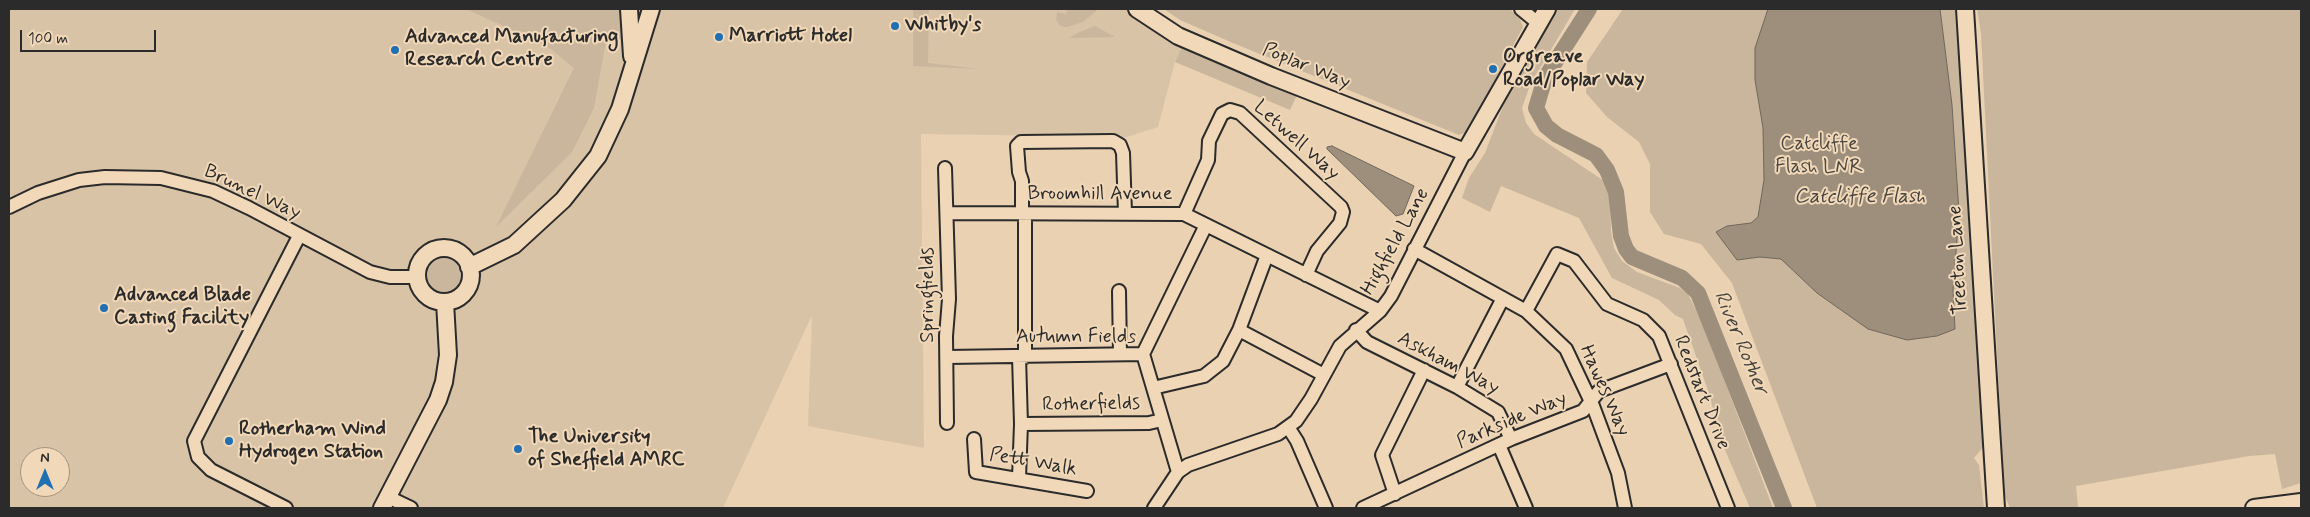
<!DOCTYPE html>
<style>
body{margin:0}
#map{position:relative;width:2310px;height:517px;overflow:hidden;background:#e9d1b2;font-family:Mynerve,sans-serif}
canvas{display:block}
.frame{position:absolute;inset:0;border:10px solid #2b2b2b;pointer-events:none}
.north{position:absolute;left:20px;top:447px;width:50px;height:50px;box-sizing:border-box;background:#f1d8b8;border:1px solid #a29380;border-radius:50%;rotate:0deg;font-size:14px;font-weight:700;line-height:20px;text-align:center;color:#2b2b2b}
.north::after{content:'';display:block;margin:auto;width:18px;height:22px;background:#1f6fb2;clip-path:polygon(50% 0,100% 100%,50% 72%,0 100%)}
.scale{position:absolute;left:20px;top:30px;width:136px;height:22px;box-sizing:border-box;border:2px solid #2b2b2b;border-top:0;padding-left:6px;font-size:15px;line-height:18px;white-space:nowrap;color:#2b2b2b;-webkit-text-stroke:4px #f1d8b8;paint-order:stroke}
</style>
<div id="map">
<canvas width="2310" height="517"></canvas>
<div class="frame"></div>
<div class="north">N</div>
<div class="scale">100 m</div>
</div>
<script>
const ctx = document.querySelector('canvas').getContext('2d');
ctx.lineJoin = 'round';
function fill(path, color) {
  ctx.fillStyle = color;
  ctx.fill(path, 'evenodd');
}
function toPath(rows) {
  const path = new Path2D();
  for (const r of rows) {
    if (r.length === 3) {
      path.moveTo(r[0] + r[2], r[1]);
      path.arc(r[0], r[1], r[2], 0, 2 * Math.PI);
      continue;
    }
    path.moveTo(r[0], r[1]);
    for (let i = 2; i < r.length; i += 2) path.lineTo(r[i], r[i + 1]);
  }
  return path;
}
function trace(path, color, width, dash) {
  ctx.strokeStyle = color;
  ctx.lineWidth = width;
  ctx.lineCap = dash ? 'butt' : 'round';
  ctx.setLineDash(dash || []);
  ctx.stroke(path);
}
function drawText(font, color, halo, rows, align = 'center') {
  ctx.font = font + ' Mynerve,sans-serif';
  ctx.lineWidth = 4;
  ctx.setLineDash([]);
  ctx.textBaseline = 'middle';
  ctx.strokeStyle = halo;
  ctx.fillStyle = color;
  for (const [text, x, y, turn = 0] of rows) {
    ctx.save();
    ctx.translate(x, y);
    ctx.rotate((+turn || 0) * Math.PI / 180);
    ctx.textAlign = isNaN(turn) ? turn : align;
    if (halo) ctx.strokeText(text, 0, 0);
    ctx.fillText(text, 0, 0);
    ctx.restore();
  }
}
fill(toPath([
 [9,9,1126,9,1182,46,1175,62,1158,127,1127,137,921,134,924,448,808,426,812,315,723,508,9,508],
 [30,457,60,457,60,487,30,487]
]), '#d9c3a7');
fill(toPath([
 [466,9,619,9,621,14,622,39,606,41,594,108,572,152,496,227,574,68,547,46],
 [913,9,929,9,928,63,979,69,913,66],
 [1059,9,1098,9,1083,22,1067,27,1060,26,1056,20,1057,12,1066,14,1067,10],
 [1164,9,1510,9,1520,19,1523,27,1467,132,1459,135,1233,43,1180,20],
 [1557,9,1575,9,1530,85,1522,108,1526,123,1534,134,1610,185,1611,231,1614,248,1622,261,1637,272,1680,288,1688,294,1702,322,1773,508,1750,508,1719,436,1710,396,1683,319,1675,315,1659,300,1612,278,1579,218,1501,186,1490,212,1462,198,1469,178,1485,153,1503,106],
 [1623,9,1959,9,1967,162,1968,219,1974,261,1985,445,1974,458,1979,465,1984,508,1817,508,1732,283,1701,244,1664,234,1650,212,1650,164,1639,142,1607,117,1586,93,1587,62],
 [1977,9,2301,9,2301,483,2282,489,2275,454,2249,456,2076,486,2078,508,2010,508,2004,494,1981,33],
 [1095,26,1115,37,1069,38,1080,32],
 [1182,46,1297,95,1290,110,1175,62],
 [444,275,18]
]), '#c9b69c');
const water = toPath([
 [1768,9,1940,9,1952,105,1959,213,1953,290,1955,329,1937,336,1907,340,1868,329,1817,293,1781,259,1760,257,1737,260,1716,232,1727,226,1751,223,1758,217,1764,180,1763,128,1755,80,1755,48,1768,9],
 [1332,146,1414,186,1403,214,1396,216,1327,149,1327,147,1332,146]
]);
fill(water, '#9e8f7d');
trace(water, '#70675c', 1);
trace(toPath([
 [1589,9,1545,78,1536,108,1546,126,1557,135,1596,155,1607,170,1616,192,1621,236,1626,249,1632,257,1682,278,1698,293,1784,508]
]), '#9e8f7d', 16);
const minor = toPath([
 [1521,9,1538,23],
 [945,168,949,299,946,336,947,423],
 [9,207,38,193,79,180,105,177,161,178,213,191,249,208,370,272,390,277,417,277],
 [948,213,1184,214,1380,311],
 [1022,213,1022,181,1019,172,1017,146,1021,142,1113,141,1120,145,1123,153,1125,213],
 [1025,213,1025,357],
 [1184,214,1208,160,1209,141,1222,114,1230,110,1240,113,1341,207,1343,212,1340,223,1317,251,1306,275],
 [1414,249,1526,311,1566,349,1593,406,1618,473,1625,508],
 [1119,291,1120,354],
 [1526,311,1557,254,1574,261,1607,304,1643,320,1659,336,1728,508],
 [1239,330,1324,375],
 [1356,330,1367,342,1457,387,1498,412,1511,439],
 [1143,354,1206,225],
 [948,357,1143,354,1178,472],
 [1457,387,1503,298],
 [1153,388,1204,376,1223,361,1239,330,1267,255],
 [1021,424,1149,423,1162,420],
 [1288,427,1297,441,1326,508],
 [974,439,976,472,1087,491],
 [1499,445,1526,508],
 [1019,478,1021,424,1019,357],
 [1395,494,1382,455,1424,370],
 [388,497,411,508],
 [286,508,211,470,198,457,194,441,299,236],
 [1154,508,1178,472,1188,465,1278,434,1296,421,1311,399,1340,346,1380,311,1391,296,1465,152],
 [1363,508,1511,439,1583,411,1599,391,1671,364]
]);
const major = toPath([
 [629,9,632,56],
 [1137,9,1178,36,1271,76,1465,152,1547,9],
 [1965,9,1996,508],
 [444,275,27],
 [469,267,514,245,563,200,598,156,620,109,651,9],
 [382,508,438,400,444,382,448,355,445,302],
 [2254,508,2301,502]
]);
trace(minor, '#2b2b2b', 16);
trace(major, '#2b2b2b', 20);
trace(minor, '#f1d8b8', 12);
trace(major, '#f1d8b8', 16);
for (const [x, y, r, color] of [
 [895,26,5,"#1f6fb2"],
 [719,37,5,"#1f6fb2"],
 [395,50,5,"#1f6fb2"],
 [1493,69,5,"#1f6fb2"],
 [104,308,5,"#1f6fb2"],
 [229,441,5,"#1f6fb2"],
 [518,449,5,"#1f6fb2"]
]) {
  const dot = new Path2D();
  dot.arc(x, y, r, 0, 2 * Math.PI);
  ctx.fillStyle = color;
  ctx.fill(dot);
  trace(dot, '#f1d8b8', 2);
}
drawText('bold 20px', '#2b2b2b', '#f1d8b8', [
 ["Whitby's",905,26],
 ["Marriott Hotel",729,37],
 ["Advanced Manufacturing",405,38],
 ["Research Centre",405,61],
 ["Orgreave",1503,58],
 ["Road/Poplar Way",1503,81],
 ["Advanced Blade",114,296],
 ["Casting Facility",114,319],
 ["Rotherham Wind",239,430],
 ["Hydrogen Station",239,453],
 ["The University",528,438],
 ["of Sheffield AMRC",528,461]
], 'left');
drawText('20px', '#2b2b2b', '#f1d8b8', [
 ["Poplar Way",1306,67,22],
 ["Letwell Way",1296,141,42],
 ["Brunel Way",252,193,25],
 ["Broomhill Avenue",1100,195],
 ["Highfield Lane",1396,242,-61],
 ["Treeton Lane",1959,260,-93],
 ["Springfields",929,295,-90],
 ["Autumn Fields",1076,338],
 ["Askham Way",1448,364,28],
 ["Hawes Way",1604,391,66],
 ["Redstart Drive",1701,393,68],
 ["Rotherfields",1091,405,-1],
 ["Parkside Way",1512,421,-23],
 ["Pett Walk",1033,463,10]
]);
drawText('20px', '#4b4742', '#f1d8b8', [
 ["Catcliffe",1819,145],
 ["Flash LNR",1819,168]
]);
drawText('italic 21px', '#484440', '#f1d8b8', [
 ["Catcliffe Flash",1860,198],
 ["River Rother",1740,343,67]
]);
</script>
